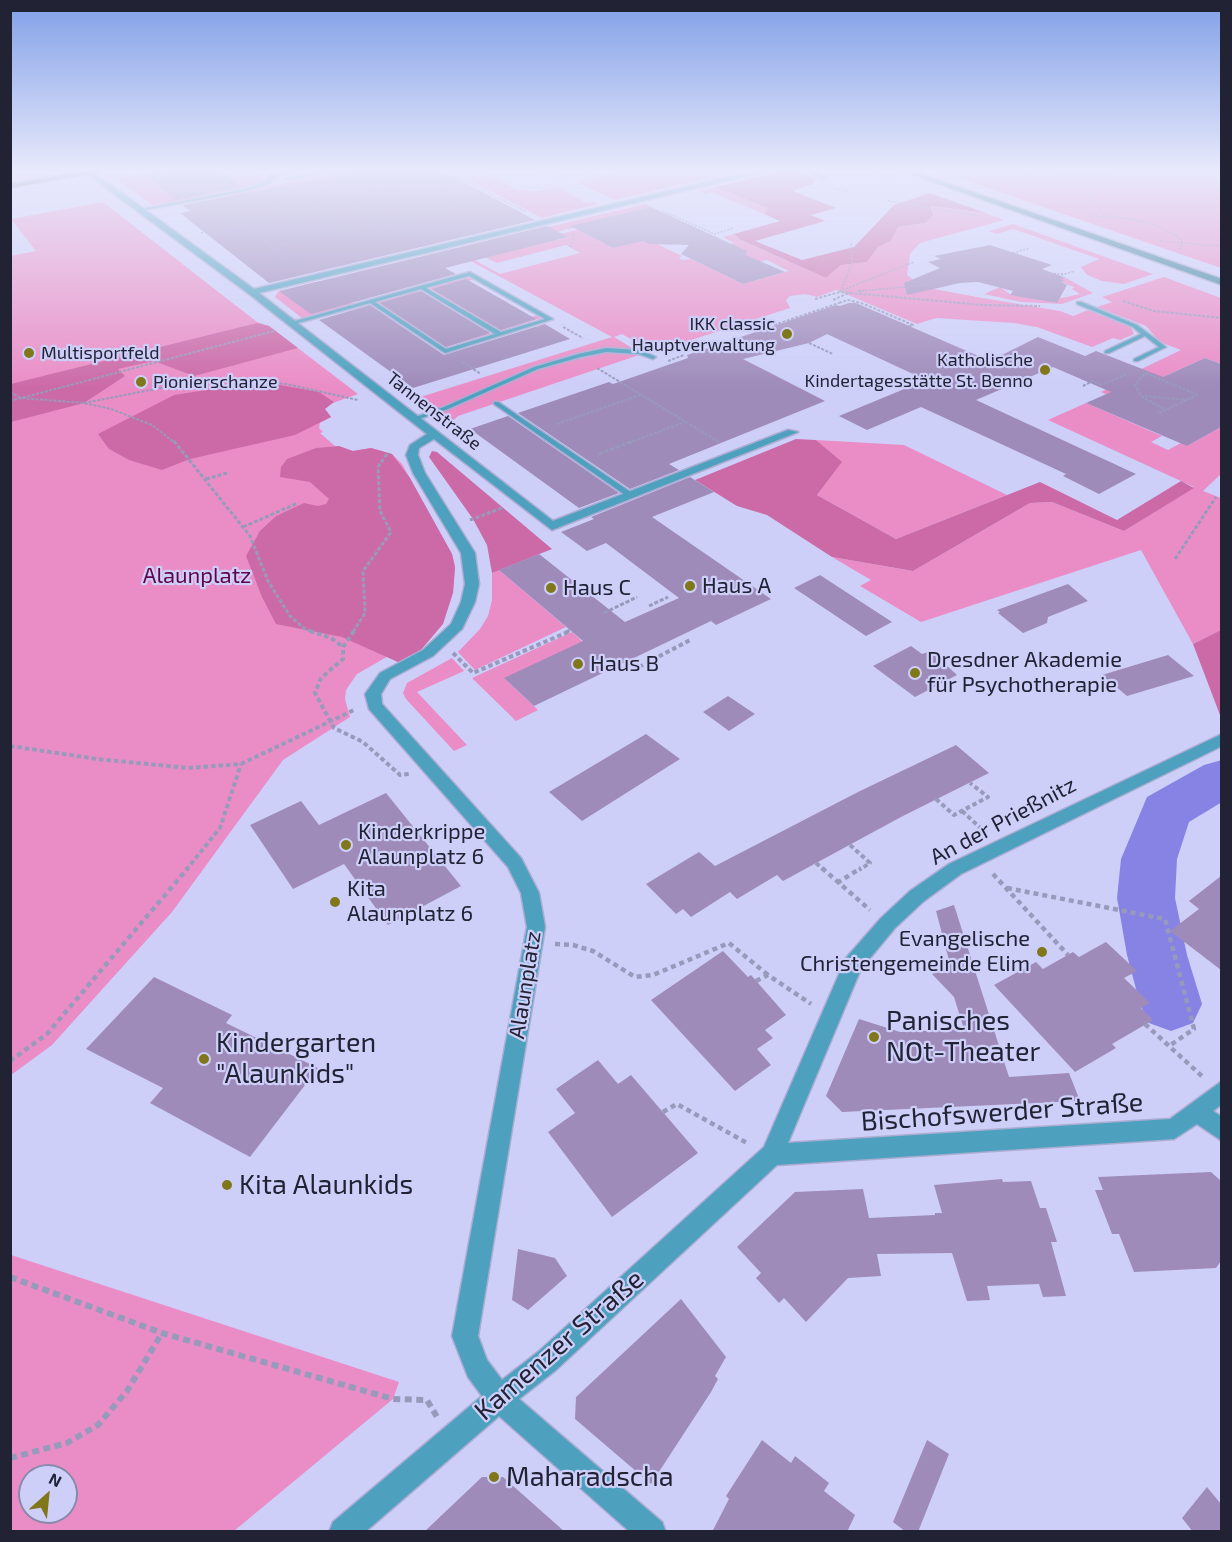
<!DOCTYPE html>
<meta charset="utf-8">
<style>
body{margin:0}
#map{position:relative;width:1232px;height:1542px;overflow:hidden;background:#cdcff9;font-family:"Exo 2",sans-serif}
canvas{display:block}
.frame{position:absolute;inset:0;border:12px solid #222235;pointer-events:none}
.north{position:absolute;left:18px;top:1464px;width:60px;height:60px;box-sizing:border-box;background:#cdcff9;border:2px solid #898aab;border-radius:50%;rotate:27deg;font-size:16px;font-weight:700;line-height:24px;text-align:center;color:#222235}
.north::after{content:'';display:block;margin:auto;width:21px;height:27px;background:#80771b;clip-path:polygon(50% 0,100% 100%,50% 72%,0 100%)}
</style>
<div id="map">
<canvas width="1232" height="1542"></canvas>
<div class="frame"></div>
<div class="north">N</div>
</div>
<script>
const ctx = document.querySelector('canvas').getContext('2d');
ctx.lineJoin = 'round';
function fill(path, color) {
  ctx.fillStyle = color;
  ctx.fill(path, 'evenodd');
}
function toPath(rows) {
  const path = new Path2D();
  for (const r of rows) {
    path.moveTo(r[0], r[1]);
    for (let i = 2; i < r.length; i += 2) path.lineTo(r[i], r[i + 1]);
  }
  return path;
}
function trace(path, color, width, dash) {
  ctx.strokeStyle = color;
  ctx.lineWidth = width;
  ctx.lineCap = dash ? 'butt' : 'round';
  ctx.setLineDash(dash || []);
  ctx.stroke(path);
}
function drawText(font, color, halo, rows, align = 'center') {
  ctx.font = font + ' "Exo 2",sans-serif';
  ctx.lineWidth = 4.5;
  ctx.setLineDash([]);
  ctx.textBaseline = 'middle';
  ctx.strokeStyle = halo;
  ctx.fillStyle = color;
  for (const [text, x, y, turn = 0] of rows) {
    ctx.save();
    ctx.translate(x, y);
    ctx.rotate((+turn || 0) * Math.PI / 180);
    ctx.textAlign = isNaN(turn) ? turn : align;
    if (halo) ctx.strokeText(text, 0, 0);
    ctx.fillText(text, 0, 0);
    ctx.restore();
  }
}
fill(toPath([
 [155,171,164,172,149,179,166,190,162,192,232,177,233,171,252,171,265,181,242,189,154,206,116,179],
 [346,171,366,171,256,217,225,195],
 [451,171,483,171,519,191,527,189,532,192,558,187,586,203,594,202,598,204,542,218],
 [629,171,739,171,615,200,576,182],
 [938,171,1214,171,1221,191,1221,268],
 [715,187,769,208,764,214,711,192,704,194,699,191],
 [103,202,257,322,269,326,358,394,327,405,325,409,331,417,320,423,319,428,323,432,320,433,336,447,353,451,371,448,392,454,402,464,452,554,455,567,453,593,420,638,357,674,346,690,345,699,350,717,283,760,172,912,52,1045,11,1075,10,256,36,251,11,219],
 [645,204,651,207,557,232,545,238,551,241,567,238,561,234,587,227,580,231,613,248,637,242,603,225,655,243,682,256,679,258,682,260,691,259,743,284,789,271,767,260,739,268,716,248,734,243,723,237,734,234,741,240,826,278,841,265,867,262,878,247,891,241,898,227,925,223,930,206,986,213,1004,220,920,243,910,254,907,275,923,287,977,297,1060,311,1073,316,1088,310,1131,327,1134,334,1120,340,1113,338,1092,347,1037,327,1014,323,936,318,917,324,836,290,817,297,805,294,790,296,786,300,790,308,654,352,622,334,614,337,642,354,458,416,446,427,411,400,612,337,454,252,458,251,500,274,580,253,566,245,497,263,467,248,468,246],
 [1013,224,1153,274,1124,284,1102,281,1087,275,1081,267,1099,259,1013,229,997,234,989,231],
 [465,277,475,279,468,281,531,317,538,315,541,318,499,331,429,288],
 [1164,277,1221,298,1221,364,1205,358,1165,376,1159,417,1101,392,1109,388,1106,386,1181,350,1160,342,1146,326,1097,307,1112,302,1102,297],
 [1066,278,1093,293,1062,304,1021,302,984,294,1000,287,1011,295,1036,297,1055,303,1057,299,1080,294,1072,289,1074,287,1060,282,1065,281,1060,279],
 [315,282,350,301,354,304,302,318,275,297,278,292],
 [415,291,425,293,418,294,479,332,486,330,490,334,445,347,377,302],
 [1086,403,1162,436,1151,442,1168,450,1181,443,1187,446,1221,427,1221,474,1203,491,1221,498,1221,630,1193,644,1141,550,921,622,860,586,871,580,832,557,913,571,1030,503,1052,502,1124,531,1194,487,1048,420],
 [816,440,904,445,1007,495,896,539,817,495,841,463],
 [499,570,566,627,475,670,458,652,480,629,488,616,492,600,492,573],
 [572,632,583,642,505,679,538,710,516,721,472,678],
 [452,658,464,671,417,692,467,745,454,751,406,699,403,693,407,683],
 [11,1255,399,1382,393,1399,234,1531,11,1531],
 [30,1476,66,1476,66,1512,30,1512]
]), '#ea8dc6');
fill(toPath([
 [784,171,796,171,816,179,813,184,793,191,836,208,811,215,825,221,755,241,802,260,854,247,894,205,930,193,986,213,930,206,933,215,925,223,898,227,891,241,878,247,867,262,841,265,826,278,741,240,734,234,780,221,764,214,768,208,715,187],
 [257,323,269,326,298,348,194,376,154,361,118,369,125,376,84,403,11,422,11,384],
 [280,385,319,392,334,402,325,409,331,417,295,435,190,459,162,470,129,460,109,449,98,434,174,395,226,387],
 [796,439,816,440,842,462,817,495,896,539,1040,482,1117,520,1181,481,1194,488,1124,531,1052,502,1030,503,913,571,832,557,767,515,737,506,695,480],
 [339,446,353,451,371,448,392,454,410,478,452,554,455,567,453,593,443,624,421,650,400,663,342,637,276,624,262,597,246,556,260,531,276,516,304,503,318,506,326,504,329,499,310,482,280,477,281,467,287,459,316,448],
 [432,451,437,452,552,549,492,573,487,545,473,519,429,457],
 [1221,630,1222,714,1220,715,1193,644]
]), '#cc6aa7');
fill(toPath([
 [1222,760,1222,802,1189,822,1177,859,1175,898,1187,955,1202,1004,1193,1023,1171,1031,1149,1023,1140,1004,1127,955,1117,898,1121,859,1147,797,1204,765,1222,760]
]), '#8683e5');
fill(toPath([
 [168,171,221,171,242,187,175,200,145,175],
 [366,171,443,171,535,220,269,283,180,213,190,211,182,205],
 [651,207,738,247,747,251,746,255,785,272,743,284,681,254,689,245,649,244,643,241,613,248,570,226],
 [547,226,568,237,445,268,456,274,311,314,279,291],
 [990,245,1052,265,1042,269,1066,278,1061,279,1065,281,1061,282,1067,285,1057,303,1010,295,1013,291,978,282,960,283,907,295,904,283,940,268,928,262,941,259,934,256],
 [466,279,503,300,536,319,501,330,432,289],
 [421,291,490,333,446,347,380,303],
 [849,303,856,303,990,361,1038,337,1085,356,1096,351,1163,377,1205,358,1221,364,1221,427,1187,446,1086,403,1111,392,1053,367,976,400,1136,474,1099,494,1063,476,1066,474,921,407,867,430,839,416,926,380,827,334,809,343,743,359,825,401,669,464,679,470,630,489,518,413,609,382,613,384,688,358,687,355,836,305,840,306],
 [370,305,444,355,545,324,570,339,413,388,319,320],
 [508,416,619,493,579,508,470,429],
 [690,477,714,492,652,517,771,599,716,625,711,621,534,706,504,678,583,641,499,570,539,554,625,622,679,598,606,543,587,551,561,532,594,519,591,517],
 [820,575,892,622,866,636,794,588],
 [1068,584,1088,601,1048,617,1047,623,1023,633,998,613,1000,612,997,610],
 [911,646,922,654,931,651,957,675,915,697,873,666],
 [1168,655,1194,676,1127,696,1102,675],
 [728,696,755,714,729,731,703,712],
 [646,734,680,759,582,821,549,792],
 [956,745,989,773,901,817,783,881,777,875,737,899,730,892,691,917,683,909,676,914,646,884,699,852,715,866,858,792],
 [386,793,461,886,388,925,344,864,293,889,250,825,301,801,319,825],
 [1221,876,1221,970,1170,931,1199,909,1189,901],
 [954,905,1009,1077,1069,1073,1080,1101,842,1112,826,1096,859,1019,900,1032,964,1029,954,997,932,974,950,964,936,911],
 [1106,942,1137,971,1124,978,1150,1003,1141,1008,1153,1020,1112,1044,1116,1048,1075,1072,994,985,1036,962,1043,969,1073,952,1079,957],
 [723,951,748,977,751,975,786,1015,765,1030,773,1038,757,1049,771,1065,735,1091,651,1000],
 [154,977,232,1015,226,1023,318,1068,250,1157,150,1103,163,1088,86,1049],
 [598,1060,618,1084,631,1075,698,1153,612,1217,548,1132,575,1113,556,1089],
 [1211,1172,1221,1181,1221,1261,1216,1268,1134,1272,1119,1234,1112,1234,1095,1190,1103,1190,1098,1177],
 [1002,1179,1003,1182,1031,1181,1040,1208,1046,1208,1057,1242,1051,1242,1066,1296,1043,1297,1039,1284,987,1286,990,1300,967,1301,952,1253,877,1254,881,1276,848,1278,806,1322,784,1298,779,1303,756,1278,761,1273,737,1247,795,1192,863,1189,869,1218,935,1215,935,1213,942,1213,934,1185],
 [518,1249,555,1258,567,1276,528,1310,512,1300],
 [681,1299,726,1357,715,1376,718,1379,711,1392,651,1484,575,1419,576,1397],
 [762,1440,791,1463,795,1456,829,1483,824,1491,855,1515,847,1532,712,1532,729,1499,726,1496],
 [927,1440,949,1454,918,1532,906,1532,893,1522],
 [482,1477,503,1477,565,1532,424,1532],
 [1207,1487,1221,1504,1221,1532,1193,1532,1182,1518]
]), '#9f8bba');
const service = toPath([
 [289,171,298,171,275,177,269,184,246,191,139,211,137,210,245,189,265,182,271,175,289,171],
 [323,171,334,171,288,180,286,179,323,171],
 [804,171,811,171,827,178,823,179,804,171],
 [470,272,553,319,445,353,370,303,291,325,288,323,470,272],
 [469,276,545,319,501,332,426,288,469,276],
 [421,289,495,334,446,349,375,302,421,289],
 [1077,302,1081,302,1137,325,1166,347,1138,361,1134,361,1134,359,1159,347,1145,336,1109,353,1105,353,1105,351,1141,334,1133,327,1077,304,1077,302],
 [606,348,640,350,656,357,653,359,639,354,606,352,581,357,538,369,448,409,416,420,410,419,444,407,534,367,578,354,606,348],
 [494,402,498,402,635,495,631,497,628,497,494,404,494,402]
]);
const minor = toPath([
 [83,171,92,171,254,289,753,171,767,171,259,293,553,521,788,430,798,432,552,530,434,439,419,448,418,455,425,473,475,553,479,584,475,602,462,629,433,656,390,679,381,694,382,704,521,858,539,893,545,927,478,1336,487,1360,502,1380,538,1352,764,1147,846,958,881,918,910,891,949,864,1222,734,1222,746,961,874,924,901,895,928,861,969,788,1143,1170,1119,1222,1081,1222,1104,1213,1111,1222,1117,1222,1141,1197,1124,1174,1139,777,1165,556,1370,519,1399,662,1522,666,1532,630,1532,499,1416,365,1532,329,1532,333,1522,482,1396,468,1377,452,1336,527,927,521,893,508,867,369,709,365,694,380,673,423,650,451,624,461,602,465,584,461,553,413,473,406,455,410,445,427,434,249,294,83,171]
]);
const secondary = toPath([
 [902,171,913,171,1222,279,1222,285,902,171]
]);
const primary = toPath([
 [84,171,102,171,10,188,10,184,84,171]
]);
trace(service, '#abacd2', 3);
trace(minor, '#abacd2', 3);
trace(secondary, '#abacd2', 3);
trace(primary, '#abacd2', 3);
trace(toPath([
 [408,171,468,204],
 [536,171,544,175,553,173],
 [556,171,553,173,563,179],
 [587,171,591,173],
 [874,171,890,177],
 [1028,171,1099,177,1120,171],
 [1073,171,1105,216],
 [372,172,440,210],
 [345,177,411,216,498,198,447,171],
 [779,178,795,181],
 [325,188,409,238],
 [835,189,849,191],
 [296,194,352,230],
 [498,198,525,211],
 [267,199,320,236],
 [888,201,979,216],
 [225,211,295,265],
 [663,211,717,235],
 [215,215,226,213],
 [1089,216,1126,218,1153,224,1177,236,1182,242,1180,249],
 [239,222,458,177],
 [201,233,241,225],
 [714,234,734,228],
 [1160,241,1222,246],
 [254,244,264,241],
 [272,247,411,216],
 [570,247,575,235,571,233],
 [1013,253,1030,248],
 [276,260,286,258],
 [1040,273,1065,274],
 [1058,276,1075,271],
 [843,290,914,262],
 [858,291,929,285],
 [840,292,852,264,851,242]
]), '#989abc', 1.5, [2, 1.5]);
trace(toPath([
 [858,291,864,291],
 [815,299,840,292,983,305,1040,306],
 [833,300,851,292],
 [1123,301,1154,311,1222,318],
 [839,303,848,300,864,304,913,325,907,327],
 [10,324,10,332],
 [774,325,839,303],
 [563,327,583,338],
 [809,343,833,354],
 [668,361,684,355],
 [462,362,481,374],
 [597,368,719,442],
 [1145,373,1198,395],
 [1144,374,1135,385,1141,396,1166,410],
 [1083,386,1093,381,1102,385,1129,373],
 [10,392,21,398,84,403,111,409,152,425,175,443],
 [1145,396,1187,400],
 [10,401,274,331],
 [84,403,191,382,226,379,286,384,358,400],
 [1159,413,1197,395],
 [557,424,640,395],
 [629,443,685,422]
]), '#989abc', 2, [3, 1.5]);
trace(toPath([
 [174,441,250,536,268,581,290,616,305,629,314,632],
 [599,454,633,441],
 [206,479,227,473],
 [470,520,502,508],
 [243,527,298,503],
 [1175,559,1216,497],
 [649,606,668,597],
 [604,613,637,597],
 [353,632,365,613,363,571,391,532,380,511,378,467,387,454],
 [566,632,571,630]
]), '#989abc', 3, [4, 2]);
trace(toPath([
 [310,631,331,638,343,647],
 [354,631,343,647,343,659,321,678,315,693,334,728,363,742,400,775,409,774],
 [453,653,473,673,570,631],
 [639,667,692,639],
 [10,746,97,759,188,768,241,764,356,709],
 [936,799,954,815,988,797,970,783],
 [962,811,986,833],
 [850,845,870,863,859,870],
 [816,863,824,870],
 [186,870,220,828,241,764]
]), '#989abc', 4, [4.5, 3]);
trace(toPath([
 [822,868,870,910],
 [993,874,1068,955],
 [837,883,861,868],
 [1007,888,1165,919,1194,1029,1169,1046],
 [555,944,573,945,593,951,635,977,653,975,729,943,768,975],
 [756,981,768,975,811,1004],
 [1145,1024,1204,1078],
 [10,1061,47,1034,188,868],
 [663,1112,677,1104,747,1143]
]), '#989abc', 4.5, [5, 4]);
trace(toPath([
 [10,1277,162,1333,393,1399,427,1400,437,1417],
 [10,1458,67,1443,98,1425,127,1391,162,1333]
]), '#989abc', 6, [7, 4.5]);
fill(service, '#4da1be');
fill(minor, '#4da1be');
fill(secondary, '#36819b');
fill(primary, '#2e6a7e');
trace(toPath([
 [10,187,103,171]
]), '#474860', 1.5);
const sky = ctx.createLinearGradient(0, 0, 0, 387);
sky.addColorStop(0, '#81a0e7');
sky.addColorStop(0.44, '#e8e9fc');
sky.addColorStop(1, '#e8e9fc00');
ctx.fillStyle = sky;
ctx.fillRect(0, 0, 1232, 387);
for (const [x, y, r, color] of [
 [787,334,6,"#80771b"],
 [29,353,6,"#80771b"],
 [1045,370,6,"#80771b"],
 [141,382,6,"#80771b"],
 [690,586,6,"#80771b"],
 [551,588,6,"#80771b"],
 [578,664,6,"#80771b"],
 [915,673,6,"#80771b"],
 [346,845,6,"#80771b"],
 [335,902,6,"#80771b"],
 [1042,952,6,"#80771b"],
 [874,1037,6,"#80771b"],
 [204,1059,6,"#80771b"],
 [227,1185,6,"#80771b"],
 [494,1477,6,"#80771b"]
]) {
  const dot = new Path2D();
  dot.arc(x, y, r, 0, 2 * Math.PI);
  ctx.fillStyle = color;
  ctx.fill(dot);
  trace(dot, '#cdcff9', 2);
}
drawText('18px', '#222235', '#cdcff9', [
 ["IKK classic",775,324],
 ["Hauptverwaltung",775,345],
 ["Multisportfeld",41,353,"left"],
 ["Katholische",1033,360],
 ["Kindertagesstätte St. Benno",1033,381],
 ["Pionierschanze",153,382,"left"]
], 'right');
drawText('18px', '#222235', '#cdcff9', [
 ["Tannenstraße",434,411,38]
]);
drawText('22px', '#610348', '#cdcff9', [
 ["Alaunplatz",197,576]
]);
drawText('22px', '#222235', '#cdcff9', [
 ["Haus A",702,586],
 ["Haus C",563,588],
 ["Dresdner Akademie",927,660],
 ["für Psychotherapie",927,685],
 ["Haus B",590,664],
 ["Kinderkrippe",358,832],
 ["Alaunplatz 6",358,857],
 ["Kita",347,889],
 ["Alaunplatz 6",347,914],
 ["Evangelische",1030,939,"right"],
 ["Christengemeinde Elim",1030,964,"right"]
], 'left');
drawText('22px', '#222235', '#cdcff9', [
 ["An der Prießnitz",1003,821,-28],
 ["Alaunplatz",525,985,-81]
]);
drawText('27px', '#222235', '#cdcff9', [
 ["Panisches",886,1021],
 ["NOt-Theater",886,1052],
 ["Kindergarten",216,1043],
 ["\"Alaunkids\"",216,1074],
 ["Kita Alaunkids",239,1185],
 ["Maharadscha",506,1477]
], 'left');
drawText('27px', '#222235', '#cdcff9', [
 ["Bischofswerder Straße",1002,1112,-4],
 ["Kamenzer Straße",559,1345,-41]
]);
</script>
